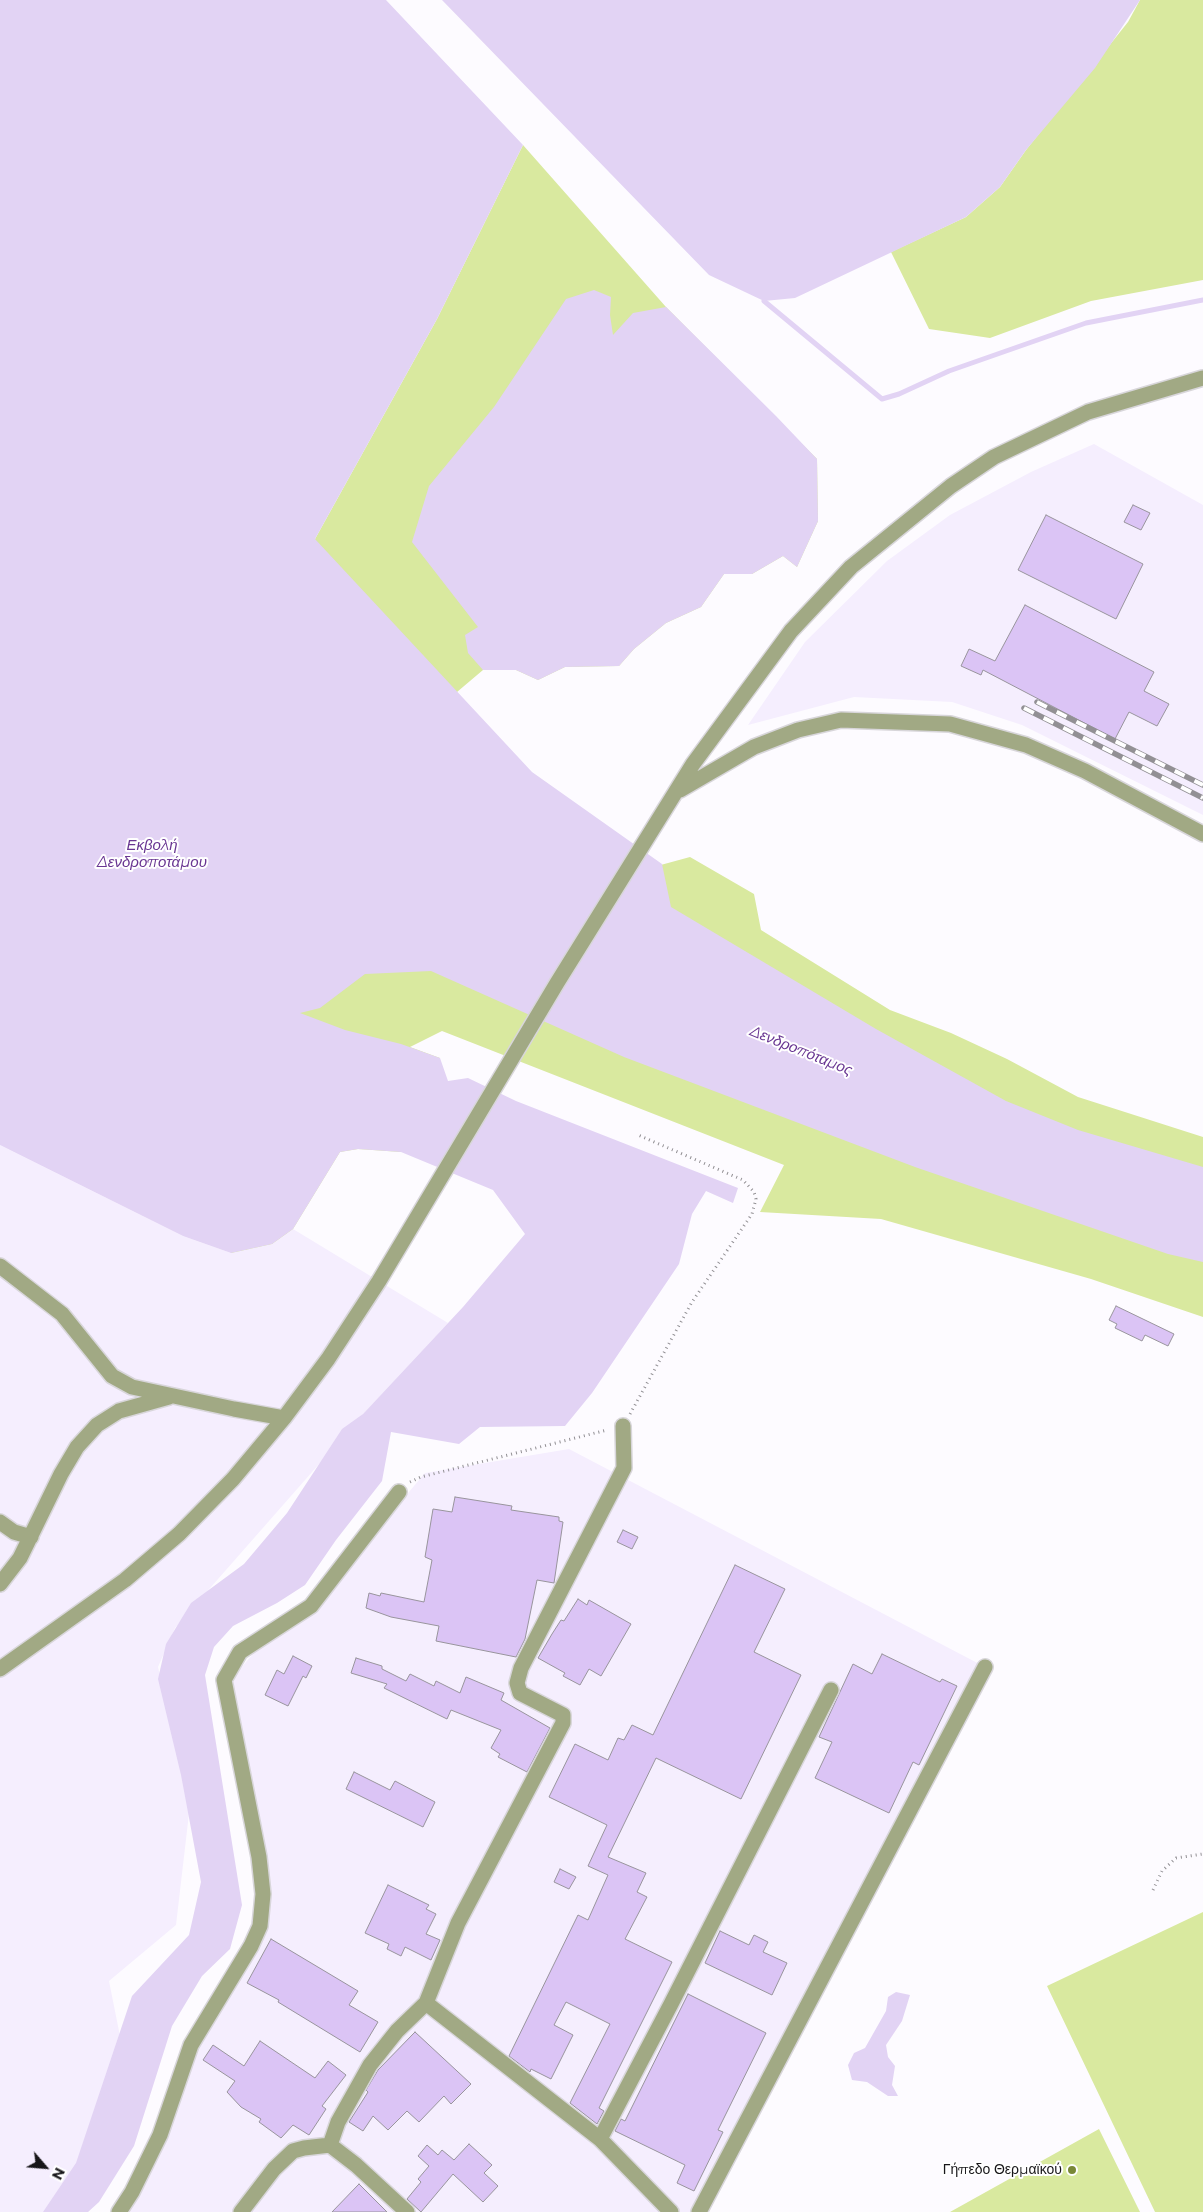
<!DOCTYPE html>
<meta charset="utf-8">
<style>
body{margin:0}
#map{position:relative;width:1203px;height:2212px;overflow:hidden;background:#fdfbff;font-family:Montserrat,sans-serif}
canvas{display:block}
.north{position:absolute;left:20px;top:2142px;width:50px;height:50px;-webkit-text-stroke:4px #fff;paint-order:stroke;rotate:117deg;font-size:14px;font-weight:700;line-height:20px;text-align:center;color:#171619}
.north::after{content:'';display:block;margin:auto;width:18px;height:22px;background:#171619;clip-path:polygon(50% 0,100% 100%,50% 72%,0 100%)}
</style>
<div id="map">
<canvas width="1203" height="2212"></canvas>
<div class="north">N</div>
</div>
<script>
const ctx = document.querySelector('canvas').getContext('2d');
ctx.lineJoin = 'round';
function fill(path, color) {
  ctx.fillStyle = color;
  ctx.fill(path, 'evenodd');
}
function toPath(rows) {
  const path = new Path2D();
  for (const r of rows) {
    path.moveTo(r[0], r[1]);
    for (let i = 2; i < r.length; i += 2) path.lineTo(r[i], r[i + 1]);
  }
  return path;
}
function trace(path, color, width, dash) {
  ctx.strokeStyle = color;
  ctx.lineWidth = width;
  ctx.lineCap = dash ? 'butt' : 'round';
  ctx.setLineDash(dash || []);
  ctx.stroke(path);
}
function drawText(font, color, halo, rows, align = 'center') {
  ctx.font = font + ' Montserrat,sans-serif';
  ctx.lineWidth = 4;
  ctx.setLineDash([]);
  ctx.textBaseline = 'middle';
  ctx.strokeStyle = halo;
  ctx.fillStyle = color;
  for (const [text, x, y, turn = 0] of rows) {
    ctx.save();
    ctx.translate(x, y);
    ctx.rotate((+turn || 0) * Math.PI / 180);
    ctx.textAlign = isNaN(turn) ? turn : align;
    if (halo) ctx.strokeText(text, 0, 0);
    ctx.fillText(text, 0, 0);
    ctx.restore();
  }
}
fill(toPath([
 [1094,444,1203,505,1203,815,1022,725,952,702,854,697,748,725,805,642,887,561,950,515,1031,472],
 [0,1145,183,1236,231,1253,272,1244,293,1229,448,1323,363,1414,175,1628,158,1667,190,1805,176,1925,109,1981,128,2076,51,2212,0,2212],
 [569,1449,985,1667,699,2212,114,2212,251,1944,264,1877,229,1714,235,1675,268,1636,353,1558,425,1473]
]), '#f5eefe');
fill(toPath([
 [1140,0,1203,0,1203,280,1091,301,990,338,929,329,891,252,966,217,1000,187,1026,150,1128,22],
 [523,145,666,307,817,459,818,521,797,567,783,556,752,574,724,574,701,607,666,623,634,649,619,666,565,667,538,680,516,670,483,670,444,703,560,808,657,866,690,857,754,894,761,930,890,1010,951,1033,1007,1059,1078,1097,1203,1137,1203,1317,1091,1279,881,1219,760,1212,784,1165,442,1031,410,1047,440,1058,401,1152,358,1149,340,1152,293,1229,272,1244,231,1253,0,796,315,539,437,319],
 [1203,1912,1203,2212,1155,2212,1047,1986],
 [1099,2129,1140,2212,950,2212]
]), '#d9e99f');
fill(toPath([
 [0,0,386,0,523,145,437,319,315,539,532,772,662,864,671,907,876,1029,1006,1101,1078,1130,1203,1167,1203,1262,1168,1254,915,1167,624,1057,431,971,365,974,320,1008,300,1013,345,1030,401,1044,440,1058,448,1081,468,1078,516,1101,738,1188,733,1203,706,1191,692,1214,679,1264,592,1393,565,1426,480,1427,459,1444,391,1432,382,1481,336,1540,305,1585,277,1603,233,1626,214,1647,205,1675,242,1905,230,1949,202,1976,172,2026,134,2146,99,2202,88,2212,43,2212,76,2163,132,1996,189,1935,201,1882,181,1775,158,1679,166,1644,191,1603,244,1564,287,1513,342,1429,363,1414,463,1307,525,1234,493,1190,401,1152,358,1149,340,1152,293,1229,272,1244,231,1253,183,1236,0,1145],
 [442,0,1140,0,1095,68,1026,150,1000,187,966,217,795,298,764,301,709,275],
 [594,290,611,297,610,315,613,335,633,313,666,307,776,416,817,459,818,521,797,567,783,556,752,574,724,574,701,607,666,623,634,649,619,666,565,667,538,680,516,670,483,670,468,653,465,635,478,627,412,542,429,486,494,407,566,299],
 [896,1992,910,1995,902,2021,886,2045,888,2057,895,2066,892,2085,898,2096,888,2096,867,2082,852,2080,848,2065,854,2053,865,2048,886,2011,888,1997]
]), '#e2d3f4');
trace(toPath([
 [764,301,882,399,899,394,949,371,1086,323,1203,300]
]), '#e2d3f4', 5);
const building = toPath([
 [1133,505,1150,513,1141,530,1124,522,1133,505],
 [1046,515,1143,564,1116,619,1018,570,1046,515],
 [1025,605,1154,672,1144,691,1169,704,1157,726,1129,712,1115,739,983,670,981,675,961,666,969,649,995,661,1025,605],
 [1116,1306,1174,1334,1168,1346,1145,1335,1142,1341,1115,1328,1117,1324,1109,1320,1116,1306],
 [455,1497,512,1506,511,1510,559,1517,559,1521,563,1522,554,1583,537,1580,525,1639,516,1657,436,1641,439,1626,391,1617,366,1608,369,1593,380,1596,381,1593,424,1602,432,1560,425,1557,433,1509,452,1512,455,1497],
 [623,1530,638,1537,632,1549,617,1542,623,1530],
 [735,1565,785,1589,754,1652,801,1675,741,1799,656,1758,608,1857,646,1873,637,1892,647,1897,625,1939,672,1962,599,2108,604,2111,597,2124,570,2103,610,2024,566,2002,554,2025,573,2035,551,2079,531,2069,530,2072,509,2056,578,1915,588,1920,608,1875,588,1866,607,1825,549,1797,575,1744,608,1760,618,1738,624,1740,632,1725,653,1735,735,1565],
 [578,1599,587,1605,589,1600,631,1624,601,1676,589,1669,580,1685,563,1676,565,1673,538,1658,552,1634,561,1620,564,1621,578,1599],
 [882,1654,940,1682,942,1679,957,1686,919,1765,913,1762,889,1813,815,1778,832,1742,819,1737,853,1664,872,1674,882,1654],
 [293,1656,312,1666,306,1678,303,1676,288,1706,265,1695,277,1670,284,1674,293,1656],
 [356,1658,382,1666,382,1669,406,1681,410,1674,434,1686,436,1681,460,1693,466,1677,504,1693,501,1700,550,1728,527,1772,498,1757,500,1754,491,1748,501,1730,451,1710,447,1719,384,1688,387,1684,351,1673,356,1658],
 [354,1772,390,1790,395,1781,435,1802,423,1827,346,1789,354,1772],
 [560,1869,576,1877,569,1889,554,1882,560,1869],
 [388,1885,429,1905,426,1909,436,1914,426,1934,440,1940,431,1960,405,1947,401,1956,387,1949,389,1944,365,1933,388,1885],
 [720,1931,749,1945,754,1935,768,1942,763,1952,787,1963,772,1995,705,1963,720,1931],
 [271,1939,358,1991,349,2005,378,2022,360,2052,278,2002,279,2000,247,1983,271,1939],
 [688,1994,766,2033,718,2130,723,2132,694,2191,677,2183,685,2165,615,2131,621,2119,625,2121,688,1994],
 [415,2032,471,2084,451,2104,444,2096,419,2122,407,2111,388,2130,373,2116,363,2131,349,2122,368,2092,366,2090,378,2070,415,2032],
 [260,2041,315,2078,328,2061,346,2075,322,2106,326,2109,309,2135,293,2125,281,2138,259,2122,261,2119,241,2107,227,2092,235,2081,203,2060,213,2045,244,2066,260,2041],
 [469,2144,492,2165,484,2173,498,2186,483,2202,453,2174,421,2212,407,2199,421,2182,418,2179,429,2166,418,2156,427,2145,438,2155,442,2150,454,2160,469,2144],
 [359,2184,387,2212,332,2212,359,2184]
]);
fill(building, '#dbc4f5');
trace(building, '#99959d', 1);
const minor = toPath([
 [680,790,754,747,798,730,841,720,950,724,1026,745,1085,771,1203,834],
 [0,1266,62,1314,112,1376,132,1387,234,1409,284,1418],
 [0,1522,14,1532,31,1537],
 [0,1584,20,1558,61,1474,77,1447,97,1425,119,1411,169,1397],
 [0,1669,125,1580,179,1534,233,1479,284,1418,328,1359,379,1281,557,983,693,764,791,631,851,567,951,486,994,457,1088,412,1203,378],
 [426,2003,600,2139,671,2212],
 [600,2139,671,2004,831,1690],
 [330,2145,356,2165,407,2212],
 [119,2212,132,2192,160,2135,191,2045,251,1946,260,1926,263,1894,259,1857,224,1680,240,1652,311,1606,399,1492],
 [241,2212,274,2169,293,2151,304,2148,330,2145,338,2122,370,2065,397,2031,426,2003,458,1923,563,1723,563,1715,520,1693,517,1683,521,1668,624,1468,623,1426],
 [699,2212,985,1667]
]);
trace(minor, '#d8d6da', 18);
trace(toPath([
 [630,1414,692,1302,752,1214,756,1199,754,1192,743,1180,638,1135],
 [410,1482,421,1477,607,1430],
 [1153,1890,1162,1871,1176,1858,1203,1854]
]), '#918f93', 3, [1, 4]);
trace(minor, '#a1a984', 15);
const rail = toPath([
 [1037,702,1203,785],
 [1024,708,1203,798]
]);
trace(rail, '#929094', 5.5);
trace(rail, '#fff', 4, [11]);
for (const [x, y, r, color] of [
 [1072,2170,5,"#798836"]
]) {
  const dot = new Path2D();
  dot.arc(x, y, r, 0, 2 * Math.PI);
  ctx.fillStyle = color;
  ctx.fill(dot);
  trace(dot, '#fff', 2);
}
drawText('14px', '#171619', '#fff', [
 ["Γήπεδο Θερμαϊκού",1062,2170]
], 'right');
drawText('italic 15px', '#693692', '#fff', [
 ["Εκβολή",152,846],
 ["Δενδροποτάμου",152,863],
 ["Δενδροπόταμος",801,1051,22]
]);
</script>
